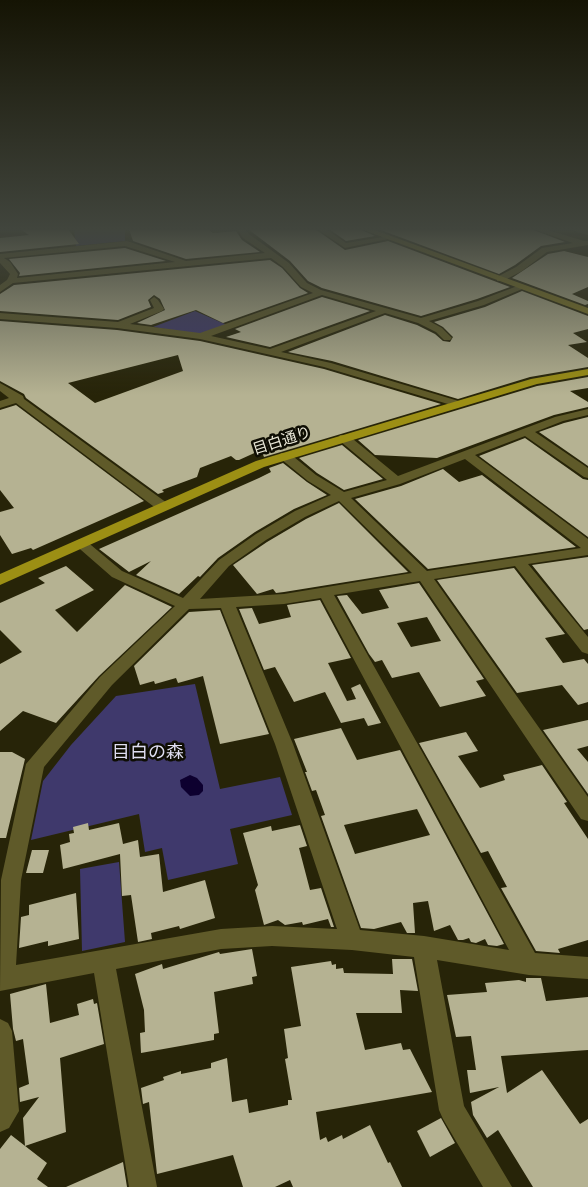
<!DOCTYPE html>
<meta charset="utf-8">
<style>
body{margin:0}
canvas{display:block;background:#272408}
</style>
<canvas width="588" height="1187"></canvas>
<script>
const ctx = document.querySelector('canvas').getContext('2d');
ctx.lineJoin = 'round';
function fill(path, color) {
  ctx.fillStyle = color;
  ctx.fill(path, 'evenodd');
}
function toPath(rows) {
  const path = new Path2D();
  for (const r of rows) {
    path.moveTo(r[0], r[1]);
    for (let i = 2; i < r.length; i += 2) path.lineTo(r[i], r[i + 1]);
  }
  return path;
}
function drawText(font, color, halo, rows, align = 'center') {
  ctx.font = font + ' Raleway,"Noto Sans JP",sans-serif';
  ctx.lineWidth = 5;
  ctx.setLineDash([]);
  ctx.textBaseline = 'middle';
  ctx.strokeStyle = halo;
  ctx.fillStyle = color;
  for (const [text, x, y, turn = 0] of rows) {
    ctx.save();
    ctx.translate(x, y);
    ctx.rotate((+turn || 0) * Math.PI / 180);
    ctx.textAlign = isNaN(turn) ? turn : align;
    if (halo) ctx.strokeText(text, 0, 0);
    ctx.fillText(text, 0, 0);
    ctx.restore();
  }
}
fill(toPath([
 [74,229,125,229,125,241,76,246],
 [195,311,227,325,201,335,153,327],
 [195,684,220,789,280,777,292,815,230,829,238,864,168,880,162,848,145,852,139,814,31,840,43,781,71,745,116,696],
 [119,862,125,942,82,951,80,869]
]), '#3f396c');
fill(toPath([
 [190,775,197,778,203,785,203,791,199,795,190,796,181,787,180,780]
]), '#0d002f');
fill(toPath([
 [20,229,68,229,79,244,0,252,0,238,29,235],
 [129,229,208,229,213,233,236,231,242,240,260,252,186,259,133,241],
 [248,229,315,229,345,250,388,241,510,287,477,299,421,316,322,288,308,281,290,261],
 [329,229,359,229,375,236,346,241],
 [378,229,531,229,565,242,541,246,515,265,499,274],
 [125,248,166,261,19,276,20,273,9,259],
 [564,251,588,257,588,287,572,294,588,301,588,304,585,305,512,278,548,254],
 [270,260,282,268,300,288,308,293,223,323,196,310,151,325,137,323,165,310,160,299,154,295,148,300,151,307,118,320,0,311,0,294,14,285],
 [522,291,588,316,588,329,573,333,587,342,568,345,588,358,588,367,530,377,458,399,332,361,288,352,385,315,417,325,435,334,443,341,450,342,453,337,443,327,434,322,485,307],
 [322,297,370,311,270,347,226,337,241,332,235,329],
 [0,321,117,330,200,341,324,369,441,404,264,457,261,450,239,460,236,460,231,456,200,468,197,477,162,490,164,492,158,494,26,398,24,394,0,381],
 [178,355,183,371,95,403,68,383],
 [588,377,588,388,570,391,588,402,588,407,554,415,437,458,375,455,358,440,537,386],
 [16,405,144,501,33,550,31,548,12,554,0,535,0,512,14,508,0,490,0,410],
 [588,417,588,466,539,432,564,423],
 [525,438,583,479,588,480,588,537,479,456],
 [342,445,383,479,344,490,317,473,299,458],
 [283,463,307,482,327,495,294,509,255,532,218,558,200,577,198,576,179,594,136,575,151,561,129,572,99,549,259,478,271,472,269,468],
 [443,469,459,482,482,475,576,547,428,569,355,499,401,486],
 [339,503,408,572,284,592,276,593,273,589,257,594,233,565,267,542,306,519],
 [588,557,588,629,584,630,532,565],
 [66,566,94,590,55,610,77,632,125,585,172,607,99,676,56,723,23,711,0,731,0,664,22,652,0,630,0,603,45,583,38,578],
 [514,568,565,634,545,638,563,663,584,659,588,664,588,702,578,705,562,685,517,693,437,580],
 [419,583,484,679,476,681,486,696,440,707,419,672,392,678,382,660,375,662,369,654,337,596,347,595,362,614,389,608,379,590],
 [427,617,441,641,411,647,397,623],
 [320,600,351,658,328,663,347,701,356,699,351,688,360,684,381,723,368,726,364,718,341,723,325,692,294,702,275,667,264,670,239,609,252,608,259,624,291,617,287,605],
 [220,610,269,734,220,744,203,676,178,683,176,678,155,684,154,681,140,685,134,666,189,612],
 [588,720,588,746,577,749,588,762,588,794,543,730],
 [341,728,357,760,400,750,504,944,497,946,488,945,485,939,476,943,471,942,469,938,463,940,458,940,450,925,434,931,428,901,413,903,415,933,407,933,401,922,374,929,361,928,321,816,325,815,316,790,312,791,305,772,307,772,294,739],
 [417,809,430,835,355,854,344,825],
 [466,732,478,751,458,756,480,788,505,780,503,775,542,765,567,802,564,803,588,839,588,940,558,949,560,953,536,951,501,888,507,887,488,851,481,853,419,743],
 [0,752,12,752,25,759,6,838,0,838],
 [88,823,89,830,119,823,123,844,138,840,140,857,159,854,163,892,205,880,215,918,180,929,179,926,151,933,152,939,138,942,131,895,122,896,120,854,63,869,60,845,70,842,69,834,74,833,73,827],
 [300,825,307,846,299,848,310,890,321,888,334,927,331,927,328,919,303,925,302,922,285,925,278,920,264,925,255,890,258,885,243,833,271,826,272,831],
 [32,850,49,850,43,873,26,873],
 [76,893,79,939,48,946,48,941,19,948,21,917,29,915,29,905],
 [252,949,257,976,252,977,253,984,214,992,219,1033,214,1034,214,1040,141,1053,140,1033,145,1032,144,1010,135,974,162,964,163,969,219,952,220,954],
 [392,959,412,959,418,991,400,990,402,1013,356,1013,365,1050,401,1043,403,1050,410,1049,432,1092,316,1112,320,1140,326,1137,328,1142,342,1135,343,1139,370,1125,388,1163,390,1162,402,1187,293,1187,290,1180,275,1187,243,1187,233,1155,157,1174,149,1102,143,1104,141,1088,164,1080,163,1077,181,1071,181,1074,211,1068,211,1063,227,1058,232,1102,247,1099,249,1113,288,1105,288,1100,292,1100,285,1059,288,1058,284,1029,301,1026,291,967,331,961,332,965,336,964,336,969,343,968,344,973,393,974],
 [526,978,541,978,546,1001,588,997,588,1050,501,1056,507,1093,542,1070,580,1124,588,1119,588,1187,533,1187,498,1130,487,1138,473,1115,471,1102,499,1087,470,1093,467,1070,476,1070,471,1036,456,1037,447,995,487,992,485,983,519,980,526,982],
 [46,984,50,1023,79,1015,77,1004,93,999,94,1004,97,1003,104,1044,60,1058,66,1132,25,1146,23,1118,39,1097,20,1102,19,1088,29,1084,23,1039,16,1041,13,1029,10,994],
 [441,1118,455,1143,430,1157,417,1131],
 [11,1135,47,1163,37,1179,48,1187,0,1187,0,1149],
 [123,1162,127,1187,66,1187]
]), '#b5b292');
fill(toPath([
 [237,229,245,229,249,234,289,263,307,283,321,290,421,318,478,301,520,285,527,287,484,305,429,321,442,328,452,338,450,340,444,340,436,332,418,323,385,313,281,352,331,363,462,402,464,404,462,406,458,407,324,367,200,339,117,328,0,319,0,313,118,322,154,308,150,300,154,297,158,300,164,309,162,311,130,324,200,333,313,293,301,287,283,267,271,258,13,283,0,292,0,285,7,280,10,274,0,263,0,254,127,241,186,261,265,253,243,238,237,229],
 [125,246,175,262,17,278,18,274,10,262,4,258,125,246],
 [322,295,376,311,270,349,211,336,322,295],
 [317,229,326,229,346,243,389,236,393,238,345,248,317,229],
 [533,229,545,229,584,241,588,241,588,245,547,252,522,271,503,281,497,281,497,277,516,267,542,248,573,243,533,229],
 [573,229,588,230,588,235,574,231,573,229],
 [0,383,23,396,24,399,167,503,169,506,167,509,157,509,16,403,0,408,0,401,9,398,0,391,0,383],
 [588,409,588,415,563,421,535,432,588,468,588,478,584,477,525,436,475,455,588,539,588,555,528,564,588,637,588,654,582,652,515,566,434,579,588,797,588,821,581,819,420,581,334,595,535,953,588,957,588,979,529,975,437,960,464,1106,512,1187,483,1187,443,1119,439,1110,414,957,352,950,272,946,221,949,116,969,157,1187,129,1187,94,973,0,991,1,880,26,764,100,677,175,606,112,577,73,543,80,539,85,540,122,571,183,598,219,560,256,534,295,511,331,495,308,481,281,459,279,456,281,453,289,453,316,475,344,492,387,480,340,441,338,438,340,435,348,435,398,476,555,417,588,409],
 [465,459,581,548,427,571,351,498,400,484,465,459],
 [339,501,412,573,284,594,200,599,229,566,266,540,305,517,339,501],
 [321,598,509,950,424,936,360,930,293,744,236,607,284,604,321,598],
 [221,608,275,744,337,929,272,926,221,929,16,965,21,880,44,767,112,685,189,609,221,608],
 [0,1019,8,1023,12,1031,19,1111,9,1128,0,1132,0,1019]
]), '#5f5a29');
fill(toPath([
 [361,229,372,229,588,308,588,314,361,229]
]), '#827823');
fill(toPath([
 [588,369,588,375,537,384,264,467,0,585,0,574,256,461,531,379,588,369]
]), '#9c8f14');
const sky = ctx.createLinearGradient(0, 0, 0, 395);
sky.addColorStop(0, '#151404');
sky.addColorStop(0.58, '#41453d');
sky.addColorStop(1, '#41453d00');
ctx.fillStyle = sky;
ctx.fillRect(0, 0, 588, 395);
drawText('15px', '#eae8d8', '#0e0d03', [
 ["目白通り",282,441,-18]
]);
drawText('18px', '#dfdef1', '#0e0d03', [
 ["目白の森",148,753]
]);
</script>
